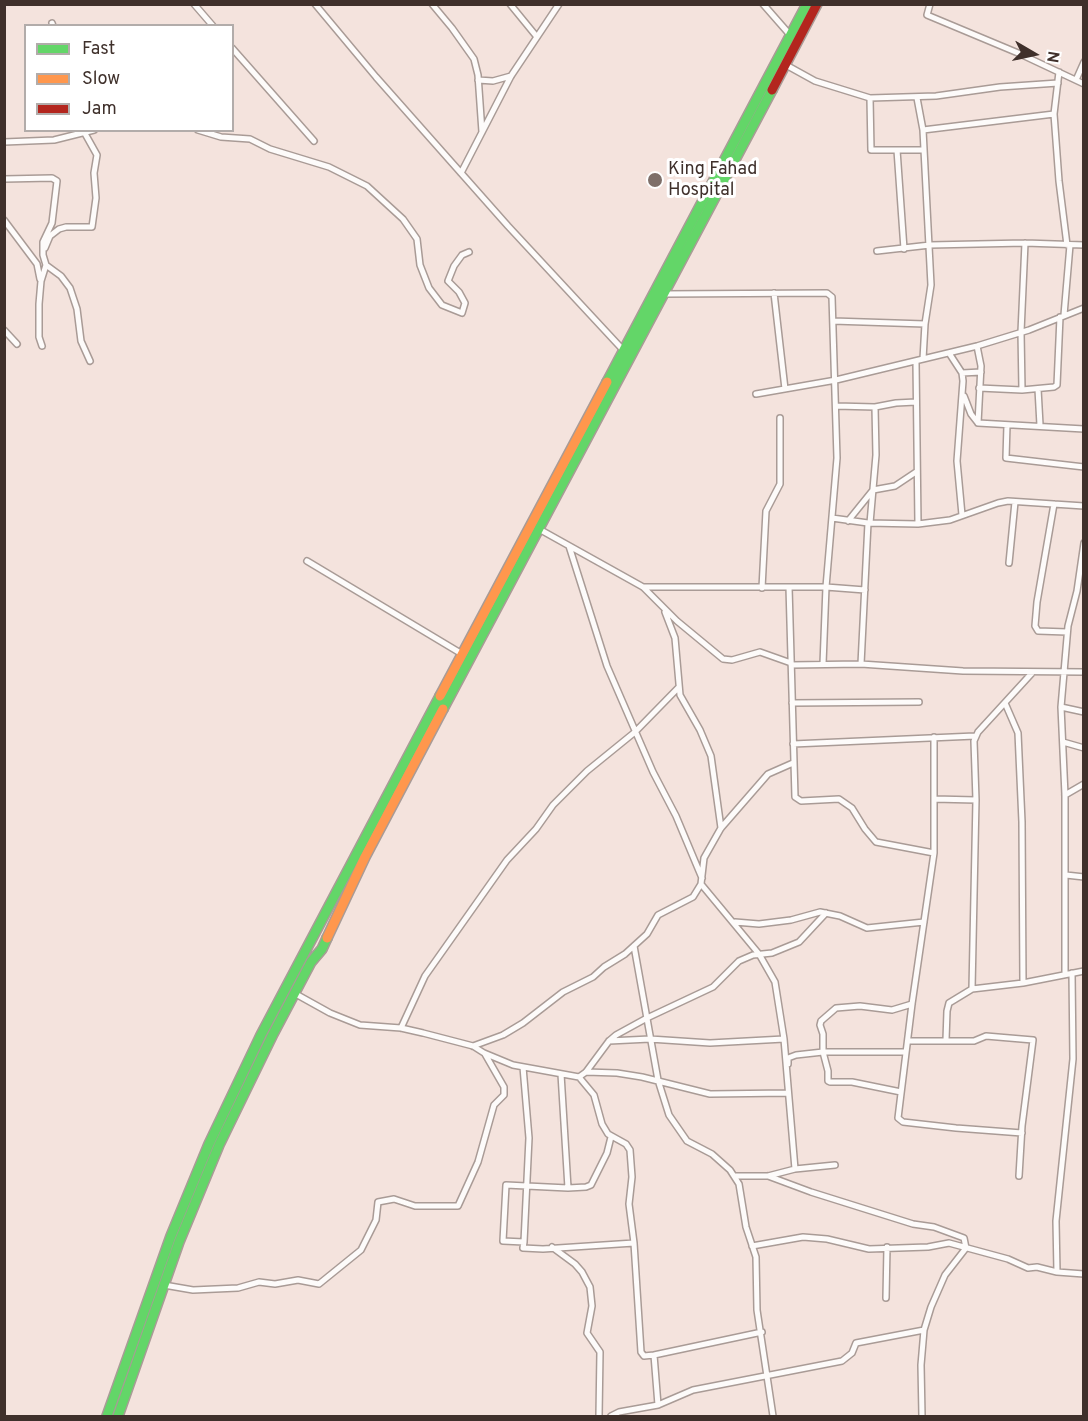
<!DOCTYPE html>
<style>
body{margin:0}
#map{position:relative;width:1088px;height:1421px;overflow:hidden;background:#f4e3dd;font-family:Overpass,sans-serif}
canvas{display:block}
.frame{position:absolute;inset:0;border:6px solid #3f302b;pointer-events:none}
.legend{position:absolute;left:24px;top:24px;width:210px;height:108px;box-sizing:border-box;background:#fff;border:2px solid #b2acaa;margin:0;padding:8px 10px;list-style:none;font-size:18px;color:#3f302b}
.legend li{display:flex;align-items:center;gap:12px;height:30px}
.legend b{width:30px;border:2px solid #b2acaa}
.north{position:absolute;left:1004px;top:24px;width:60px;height:60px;-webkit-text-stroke:4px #fff;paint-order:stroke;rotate:99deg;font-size:16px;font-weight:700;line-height:24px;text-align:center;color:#3f302b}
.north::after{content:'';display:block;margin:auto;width:21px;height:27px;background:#3f302b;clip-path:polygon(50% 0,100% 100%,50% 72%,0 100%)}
</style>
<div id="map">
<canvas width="1088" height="1421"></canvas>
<div class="frame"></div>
<ul class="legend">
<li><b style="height:8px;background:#63d668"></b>Fast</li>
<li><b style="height:8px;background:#ff974d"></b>Slow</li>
<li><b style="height:8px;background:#b3261e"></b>Jam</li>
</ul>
<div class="north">N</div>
</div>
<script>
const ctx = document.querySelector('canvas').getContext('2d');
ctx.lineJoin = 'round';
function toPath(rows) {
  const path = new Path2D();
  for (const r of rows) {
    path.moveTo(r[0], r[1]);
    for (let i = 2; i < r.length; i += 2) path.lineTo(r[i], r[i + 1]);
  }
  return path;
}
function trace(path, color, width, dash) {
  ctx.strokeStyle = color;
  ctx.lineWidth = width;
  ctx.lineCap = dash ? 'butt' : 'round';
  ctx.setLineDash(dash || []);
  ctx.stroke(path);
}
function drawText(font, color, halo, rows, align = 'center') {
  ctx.font = font + ' Overpass,sans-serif';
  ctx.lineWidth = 6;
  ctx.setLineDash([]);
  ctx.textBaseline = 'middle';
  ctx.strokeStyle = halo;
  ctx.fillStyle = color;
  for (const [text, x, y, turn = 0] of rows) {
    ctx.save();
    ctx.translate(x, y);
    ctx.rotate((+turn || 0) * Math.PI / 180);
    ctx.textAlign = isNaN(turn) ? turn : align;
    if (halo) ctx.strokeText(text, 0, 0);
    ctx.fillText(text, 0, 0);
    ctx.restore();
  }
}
const street = toPath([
 [194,4,213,26],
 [315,4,376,77,508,226,625,352],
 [432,4,452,28,474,59,478,75,482,132],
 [510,4,537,37],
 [763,4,791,36],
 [930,4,927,15,1018,53,1084,84],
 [52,23,53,26],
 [232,48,314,141],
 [786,65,815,81,870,98,936,96,1000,87,1058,83],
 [1059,72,1054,114,1059,181,1067,245],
 [478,80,493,81,511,76],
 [1076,80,1084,62],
 [870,98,871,150,924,150],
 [917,98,923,130,931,285,925,324,923,359],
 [198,130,221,137,250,139,270,149,329,167,367,186,403,219,417,239,420,265,429,288,442,305,462,313,465,303,459,292,448,281,454,266,462,255,469,252],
 [923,130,1054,114],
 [4,142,54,140,94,130],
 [897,150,904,249],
 [461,173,511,76,559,4],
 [4,179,52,178,57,181,52,223,43,242,43,255,46,265,61,276,70,288,77,309,81,341,90,361],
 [4,220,37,264,40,279],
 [45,248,50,236,59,229,66,227,92,227,96,198,94,173,97,155,83,130],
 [877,251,930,245,1025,243,1084,245],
 [774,293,785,389],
 [664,294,827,293,832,297,837,458,826,587,823,664],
 [1064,315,1070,245],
 [833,321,925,324],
 [4,330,17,344],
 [42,346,39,337,39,304,41,281,46,265],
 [977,346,981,366,978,423],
 [949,353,962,373,963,381,957,461,962,515],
 [916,362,918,524],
 [962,373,981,372],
 [979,388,1022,390,1054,387,1057,385,1060,317],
 [1038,389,1040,425],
 [1022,390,1021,332,1025,243],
 [756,394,836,380,977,346,1029,330,1084,308],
 [964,396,971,414,978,423,1084,429],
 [836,406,875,407,896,403,916,402],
 [1007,425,1006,458,1084,467],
 [1054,504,1037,602,1035,626,1038,631,1067,632],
 [832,518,868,523,918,524,950,520,998,503,1008,501,1084,506],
 [848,521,873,490,895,486,916,472],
 [870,523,876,455,875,407],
 [539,529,643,587,677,621,723,659,732,660,760,652,791,663],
 [569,546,607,666,653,772,676,816,702,878],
 [307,561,462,654],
 [1009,563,1015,502],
 [643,587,826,587,865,590],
 [789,587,795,797,801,801,839,799,852,808,865,829,876,842,934,853],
 [762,588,766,511,780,484,780,418],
 [665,612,675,638,680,695,700,730,711,756,721,828],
 [861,664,868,523],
 [791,665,861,664,963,671,1084,672],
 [792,703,919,702],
 [1005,703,1018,733,1022,822,1023,983],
 [1061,707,1084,712],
 [934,737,934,853,912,1004,898,1118,903,1122,956,1128,1022,1133],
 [1063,742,1084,748],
 [793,744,975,736],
 [1065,795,1084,784],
 [934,799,976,800],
 [1066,875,1084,877],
 [701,884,759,954,775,982,784,1039,795,1169],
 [735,922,759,924,791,920,820,912,840,916,867,928,924,922],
 [634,946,658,1080,669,1115,687,1141,712,1154,730,1170,739,1184,746,1227,756,1257,757,1310,773,1416],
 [1072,973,1073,1059,1056,1221,1057,1272,1084,1274],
 [1065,974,1065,795,1061,707,1068,626,1077,591,1084,543],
 [972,989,976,800,974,741,978,732,1032,673],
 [294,993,330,1013,360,1025,401,1028,423,1033,473,1046,484,1053,513,1065,579,1077,594,1095,602,1124,608,1134,626,1144,630,1150,632,1177,629,1204,634,1243,641,1352,644,1356,654,1355],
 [401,1028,425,976,507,860,536,829,553,805,587,771,635,732,679,687],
 [946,1040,947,1011,949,1003,972,989,1023,983,1084,971],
 [609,1041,650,1039,710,1043,784,1039],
 [908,1041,974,1041,986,1036,1033,1040,1022,1126,1019,1176],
 [473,1046,503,1035,523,1023,563,992,593,977,604,967,625,954,647,934,658,915,693,897,701,884,704,858,721,828,768,774,793,763],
 [906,1052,823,1052,823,1034,820,1025,821,1021,836,1008,860,1006,892,1010,912,1004],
 [788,1064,788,1058,796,1055,823,1052,828,1071,828,1081,830,1082,852,1082,901,1092],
 [523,1067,529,1138,524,1242],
 [586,1072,617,1073,642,1077,710,1094,788,1093],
 [561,1074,568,1188],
 [579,1077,586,1072,609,1041,616,1035,647,1018,713,987,739,961,753,955,772,953,799,942,826,913],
 [611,1137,607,1153,591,1185,586,1187,568,1188,506,1185,503,1241,524,1242,523,1248,543,1249,634,1243],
 [735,1176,768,1176,795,1169,835,1165],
 [768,1176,811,1192,913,1224,934,1227,964,1238,966,1248,945,1275,931,1307,924,1330,921,1365,922,1416],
 [752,1246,803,1237,827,1239,869,1249,928,1247,949,1243,1008,1259,1028,1268,1037,1267,1057,1272],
 [552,1247,575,1264,582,1272,590,1287,592,1306,587,1333,600,1352,599,1416],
 [164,1285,193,1290,238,1288,259,1282,275,1284,298,1280,319,1284,361,1250,376,1220,378,1202,394,1199,415,1206,458,1206,478,1162,494,1105,504,1095,504,1087,485,1054],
 [886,1298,887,1247],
 [658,1405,654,1355,762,1332],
 [611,1416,619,1412,658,1405,693,1390,842,1361,852,1353,856,1343,924,1330]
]);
const fast = toPath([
 [607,382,807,4],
 [443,709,772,90],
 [107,1416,171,1236,209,1144,261,1035,440,696],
 [118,1416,179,1242,219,1145,273,1034,311,962,322,949,327,938]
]);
const slow = toPath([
 [440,696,607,382],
 [327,938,365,857,443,709]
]);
const jam = toPath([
 [772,90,817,4]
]);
trace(street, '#a99b96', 8);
trace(fast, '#a99b96', 12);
trace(slow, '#a99b96', 12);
trace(jam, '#a99b96', 12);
trace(street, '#fdfbfa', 5);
trace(fast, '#63d668', 9);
trace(slow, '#ff974d', 9);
trace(jam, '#b3261e', 9);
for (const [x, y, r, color] of [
 [655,180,8,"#7e6f69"]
]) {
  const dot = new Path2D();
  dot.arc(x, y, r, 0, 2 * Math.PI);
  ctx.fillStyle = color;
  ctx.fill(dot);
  trace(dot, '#fff', 2);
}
drawText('18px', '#3f302b', '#fff', [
 ["King Fahad",668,170],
 ["Hospital",668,191]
], 'left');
</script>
